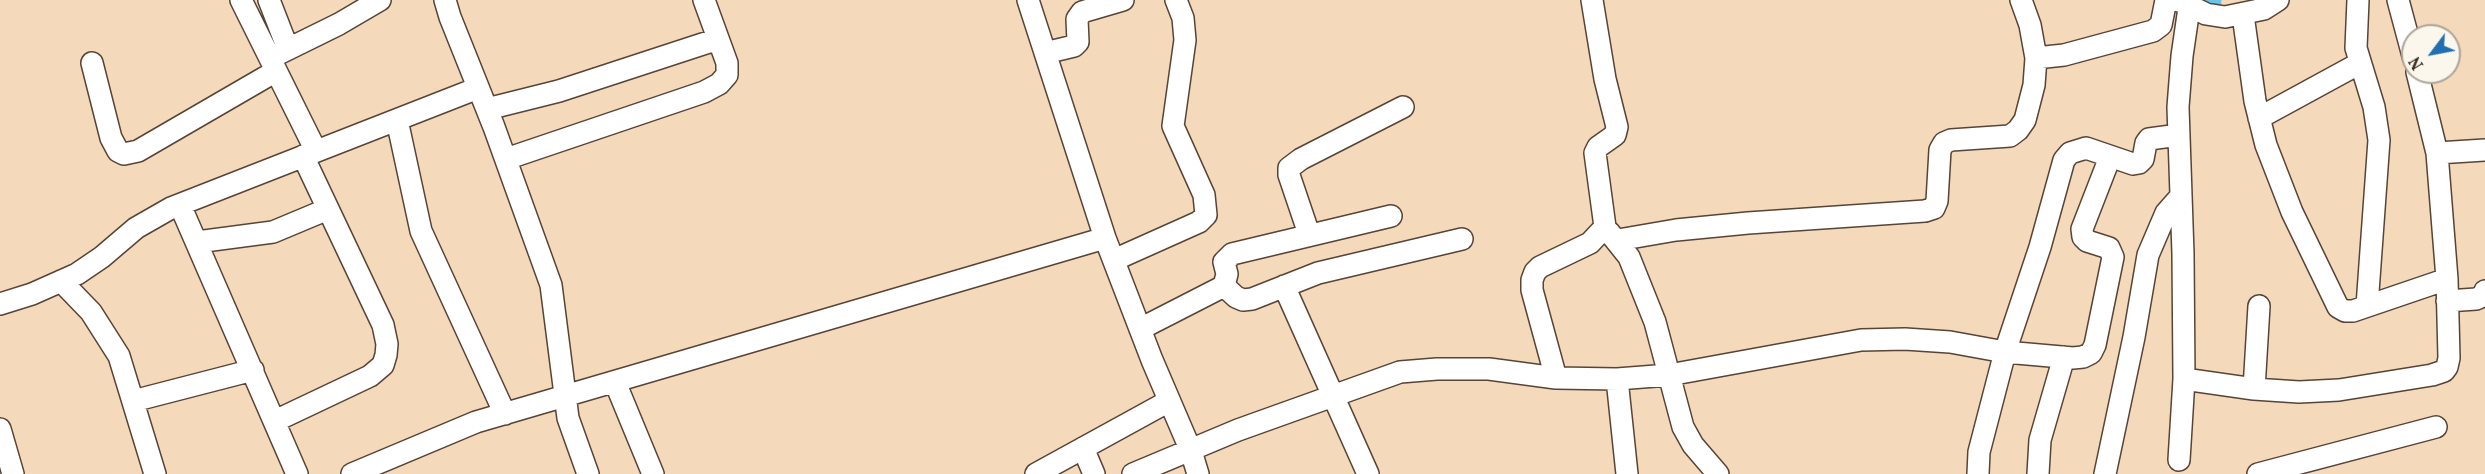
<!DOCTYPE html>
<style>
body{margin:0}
#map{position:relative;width:2485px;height:474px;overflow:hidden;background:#f4d9bb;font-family:Vollkorn,serif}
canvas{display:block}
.north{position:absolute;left:2401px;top:24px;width:60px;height:60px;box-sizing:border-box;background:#fbf7ec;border:2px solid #aea59a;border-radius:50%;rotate:238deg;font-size:16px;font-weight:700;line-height:24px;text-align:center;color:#3b2a1e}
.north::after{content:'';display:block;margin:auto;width:21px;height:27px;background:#1f6fb2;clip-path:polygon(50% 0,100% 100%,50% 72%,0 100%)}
</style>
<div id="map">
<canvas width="2485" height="474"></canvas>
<div class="north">N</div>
</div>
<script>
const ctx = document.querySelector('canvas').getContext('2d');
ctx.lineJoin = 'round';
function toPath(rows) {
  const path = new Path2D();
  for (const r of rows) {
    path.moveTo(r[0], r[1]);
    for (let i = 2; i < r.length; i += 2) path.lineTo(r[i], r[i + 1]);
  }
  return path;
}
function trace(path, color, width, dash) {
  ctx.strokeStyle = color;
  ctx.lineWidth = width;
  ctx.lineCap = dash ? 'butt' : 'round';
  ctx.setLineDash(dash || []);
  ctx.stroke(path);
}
trace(toPath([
 [2202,0,2205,0]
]), '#69c4e7', 33);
const street = toPath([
 [241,0,316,151],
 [269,0,288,49],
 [445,0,450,17,494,127,551,285,568,418,588,474],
 [1028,0,1105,238,1152,360,1191,451,1198,474],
 [2178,0,2206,14,2225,17,2264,9,2278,0],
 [2358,0,2356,48,2374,107,2379,140,2367,306],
 [2398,0,2413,56],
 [2243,15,2255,101,2266,145,2292,212,2338,307,2345,311,2353,311,2447,279],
 [1045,53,1074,46,1078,42,1077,19,1082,12,1123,0],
 [270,58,339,24,380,0],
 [2036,58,2064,55,2153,31,2161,25,2166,0],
 [92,63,111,138,118,151,124,154,138,151,276,71],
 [487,109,559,91,718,39],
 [2259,118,2360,63],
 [397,120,421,231,505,414],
 [2437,153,2485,150],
 [506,159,704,92,719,84,727,75,727,63,704,0],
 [180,205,297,474],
 [1609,232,1629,257,1655,322,1683,427,1693,445,1718,474],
 [1309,234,1289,175,1289,168,1301,159,1403,107],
 [1618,240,1676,230,1748,223,1925,211,1934,208,1937,201,1940,150,1944,143,1951,140,2010,136,2018,130,2025,120,2034,85,2036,58,2030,25,2021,0],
 [197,242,273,232,328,209],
 [1114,260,1199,222,1206,215,1204,195,1173,126,1185,40,1183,18,1176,0],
 [61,281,91,312,119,356,155,474],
 [1224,286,1236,297,1243,300,1252,299,1318,273,1462,239],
 [1284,286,1368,474],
 [2447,301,2476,299,2483,296,2485,291],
 [0,304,32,294,77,274,102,257,136,228,171,208,478,88],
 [1140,329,1224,286,1227,274,1224,262,1232,254,1391,216],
 [1556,378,1532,290,1532,280,1535,272,1540,267,1590,243,1605,227,1595,153,1598,147,1615,135,1617,127,1605,79,1592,0],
 [1617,379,1627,474],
 [2184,379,2254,389,2299,392,2339,390,2432,375,2444,371,2447,367,2449,358,2447,279,2437,153,2417,72],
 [615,382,653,474],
 [2254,389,2259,306],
 [133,401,253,370],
 [275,421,370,376,383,365,386,355,387,344,383,325,303,156],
 [0,429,13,474],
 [1083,448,1094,474],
 [2179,460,2184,379,2183,254,2178,107,2182,56,2189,8],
 [352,474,476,422,1105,238],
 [1036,474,1169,401],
 [1133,474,1238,430,1400,372,1437,369,1489,369,1556,378,1617,379,1669,375,1861,340,1905,339,1950,342,2005,352,2073,358,2083,357,2091,353,2095,345,2113,257,2109,248,2087,241,2083,237,2082,229,2110,157],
 [1978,474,1979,452,2005,352,2040,247,2064,160,2070,153,2086,148,2133,164,2139,163,2143,159,2146,143,2149,139,2179,135],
 [2038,474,2040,440,2064,357],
 [2105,474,2134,337,2148,255,2166,213,2181,196],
 [2258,474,2436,427]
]);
trace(street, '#574436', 24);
trace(street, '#fff', 21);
</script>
